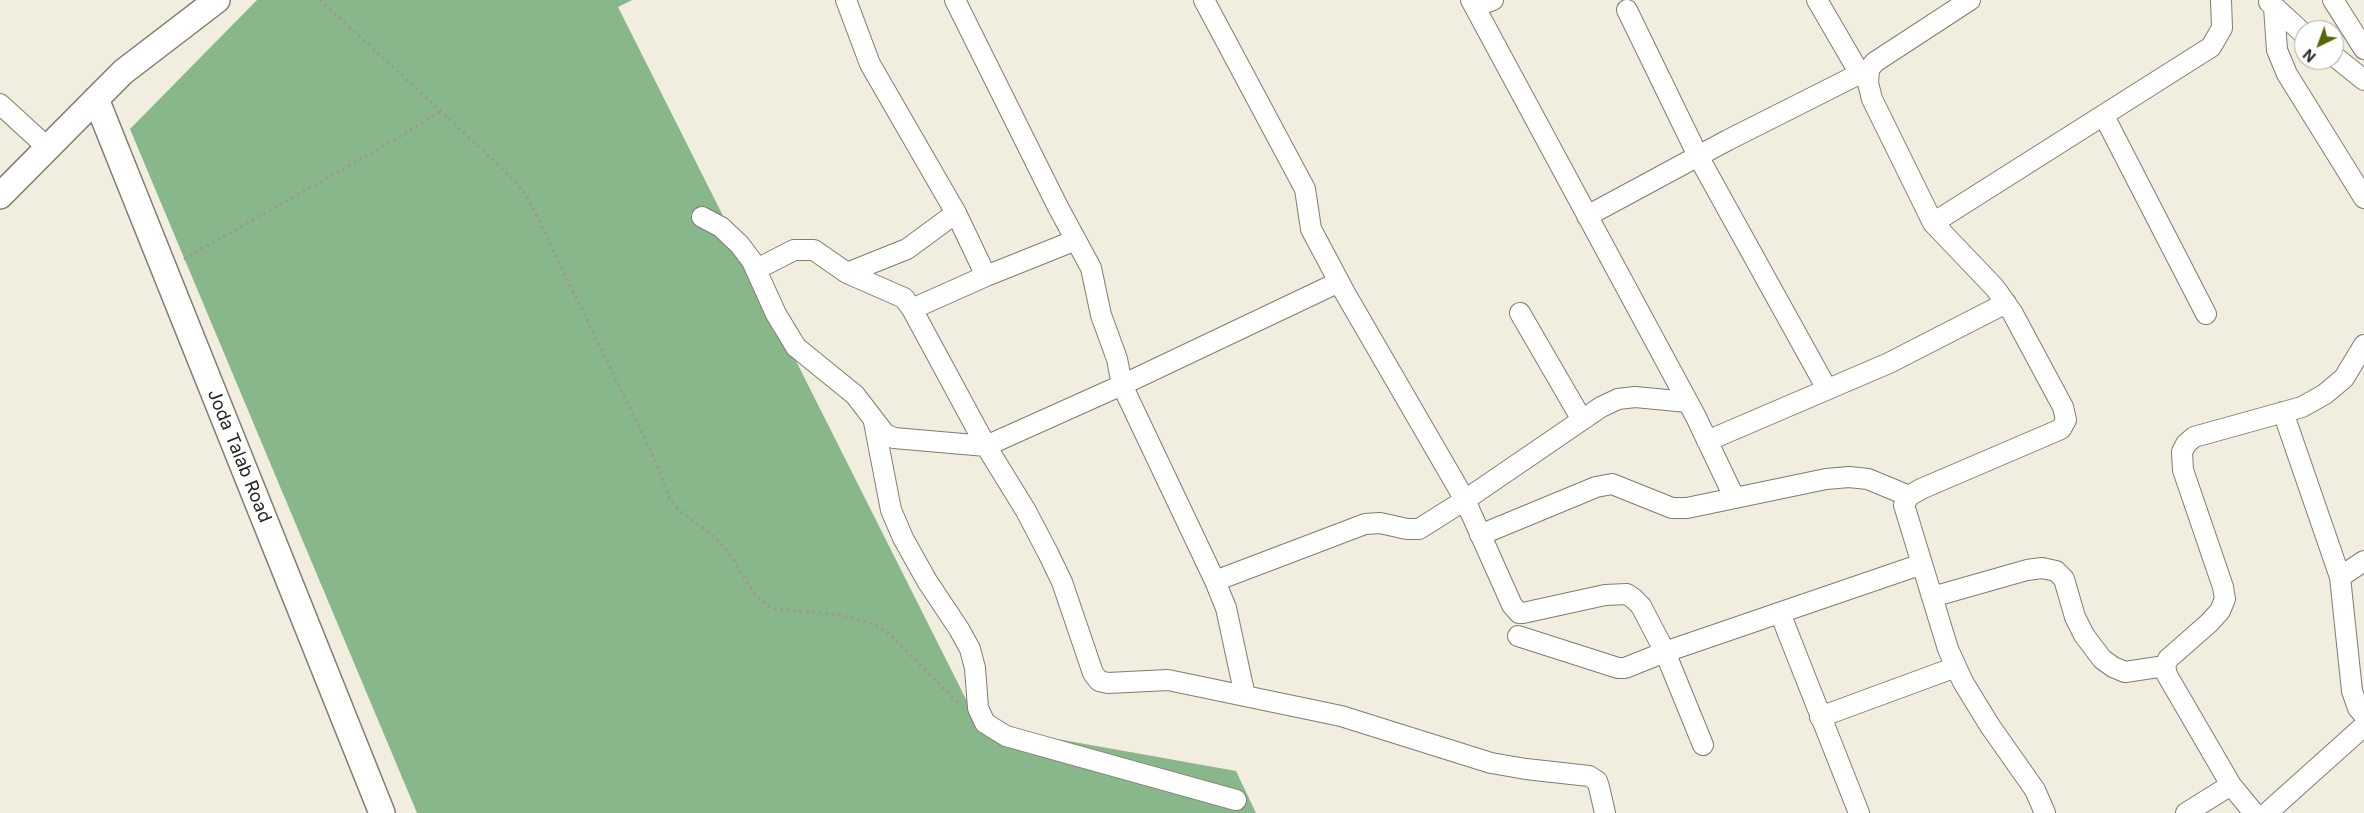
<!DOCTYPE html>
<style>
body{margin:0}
#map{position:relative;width:2364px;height:813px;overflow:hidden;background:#f1eddf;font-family:Inter,sans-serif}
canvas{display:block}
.north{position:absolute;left:2294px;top:20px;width:50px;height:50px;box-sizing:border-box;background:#fff;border:1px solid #a8a7a5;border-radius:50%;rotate:222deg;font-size:14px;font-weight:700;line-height:20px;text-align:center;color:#26241f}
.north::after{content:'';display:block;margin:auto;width:18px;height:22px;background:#596405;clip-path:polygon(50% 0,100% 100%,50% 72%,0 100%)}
</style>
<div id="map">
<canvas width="2364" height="813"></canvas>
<div class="north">N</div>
</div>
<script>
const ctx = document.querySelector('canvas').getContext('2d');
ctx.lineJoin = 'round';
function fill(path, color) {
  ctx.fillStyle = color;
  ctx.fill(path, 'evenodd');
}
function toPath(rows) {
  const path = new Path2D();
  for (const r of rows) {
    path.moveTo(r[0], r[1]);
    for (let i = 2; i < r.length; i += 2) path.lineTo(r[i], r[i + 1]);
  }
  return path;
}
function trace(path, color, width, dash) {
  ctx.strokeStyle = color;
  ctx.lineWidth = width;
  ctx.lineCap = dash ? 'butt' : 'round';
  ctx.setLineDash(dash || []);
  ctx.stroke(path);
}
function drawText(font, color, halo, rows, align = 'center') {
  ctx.font = font + ' Inter,sans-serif';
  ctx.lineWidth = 4.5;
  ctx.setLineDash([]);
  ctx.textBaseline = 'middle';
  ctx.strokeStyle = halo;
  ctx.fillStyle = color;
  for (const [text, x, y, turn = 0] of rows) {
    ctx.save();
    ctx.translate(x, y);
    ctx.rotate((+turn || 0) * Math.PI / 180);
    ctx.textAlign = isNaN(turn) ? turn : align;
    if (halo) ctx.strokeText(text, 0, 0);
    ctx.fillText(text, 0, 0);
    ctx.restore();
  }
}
fill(toPath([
 [257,0,632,0,618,7,979,725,1236,771,1256,813,417,813,130,129]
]), '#87b78a');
const minor = toPath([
 [846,0,870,64,956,213,986,276],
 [955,0,1058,207,1091,268,1101,315,1117,359,1122,385,1215,581,1226,608,1245,696],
 [1204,0,1305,189,1311,229,1345,293,1465,500,1512,605,1519,613,1523,613,1605,595,1627,594,1634,599,1641,606,1665,652,1703,745],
 [1471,0,1696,417,1734,497],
 [1817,0,1860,74],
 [1970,0,1875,62,1869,69,1868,83,1872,99,1933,223,1995,288,2012,312,2063,407,2066,420,2061,429,1921,489,1909,496,1904,505,1948,649,1963,682,1990,726,2035,790,2045,813],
 [2333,0,2364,49],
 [2269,2,2304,34],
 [1475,7,1493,0],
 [2274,7,2277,50,2287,74,2364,198],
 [1627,10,1698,156,1827,389],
 [2334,56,2364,80],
 [0,104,48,148],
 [2104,116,2206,314],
 [1587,216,1728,140,1869,69],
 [702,217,721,227,740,245,752,261,776,314,796,347,855,395,885,434,894,438,986,446,1026,511,1048,553,1062,582,1093,673,1099,681,1108,683,1168,680,1341,716,1491,763,1526,769,1589,776,1597,781,1599,787,1605,813],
 [1933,223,2211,47,2222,28,2221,0],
 [757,269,794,250,814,250,847,273,904,298,912,309,986,446,1122,385,1339,282],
 [847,273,907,249,956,213],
 [912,309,986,276,1076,240],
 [1520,313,1582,420],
 [2283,412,2340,577,2352,691,2358,708,2364,715],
 [874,422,891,510,903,538,927,581,959,629,970,649,975,668,978,708,985,723,1006,736,1236,800],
 [1707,441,1889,363,2006,303],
 [1480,535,1596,487,1612,484,1672,508,1687,508,1826,479,1849,477,1868,479,1909,496],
 [2340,577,2364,561],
 [1215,581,1365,524,1380,523,1407,529,1419,529,1465,500,1601,407,1618,399,1635,397,1688,402],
 [1932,597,2027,570,2042,568,2056,571,2064,579,2075,617,2084,635,2102,659,2113,667,2125,672,2165,666],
 [1780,613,1859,813],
 [1518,636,1618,668,1625,668,1665,652,1922,564],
 [1820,717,1956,667],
 [2186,813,2231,785],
 [2254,813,2231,785,2167,675,2165,666,2168,659,2209,623,2220,611,2225,599,2223,587,2183,470,2182,452,2186,444,2194,437,2302,407,2325,394,2344,378,2364,345],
 [2267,813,2364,726]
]);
const tertiary = toPath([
 [96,99,382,813],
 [0,196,123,72,217,0]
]);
trace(minor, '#807c70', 22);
trace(tertiary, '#807c70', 28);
trace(toPath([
 [320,0,441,111,515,181,527,196,656,462,669,497,679,510,718,540,727,550,755,594,765,604,775,609,841,615,874,624,888,633,958,703],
 [184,259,391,142,441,111]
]), '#9d998f', 3, [2.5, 4]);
trace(minor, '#fff', 20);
trace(tertiary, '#fff', 25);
drawText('18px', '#26241f', '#fff', [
 ["Joda Talab Road",239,456,68]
]);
</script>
